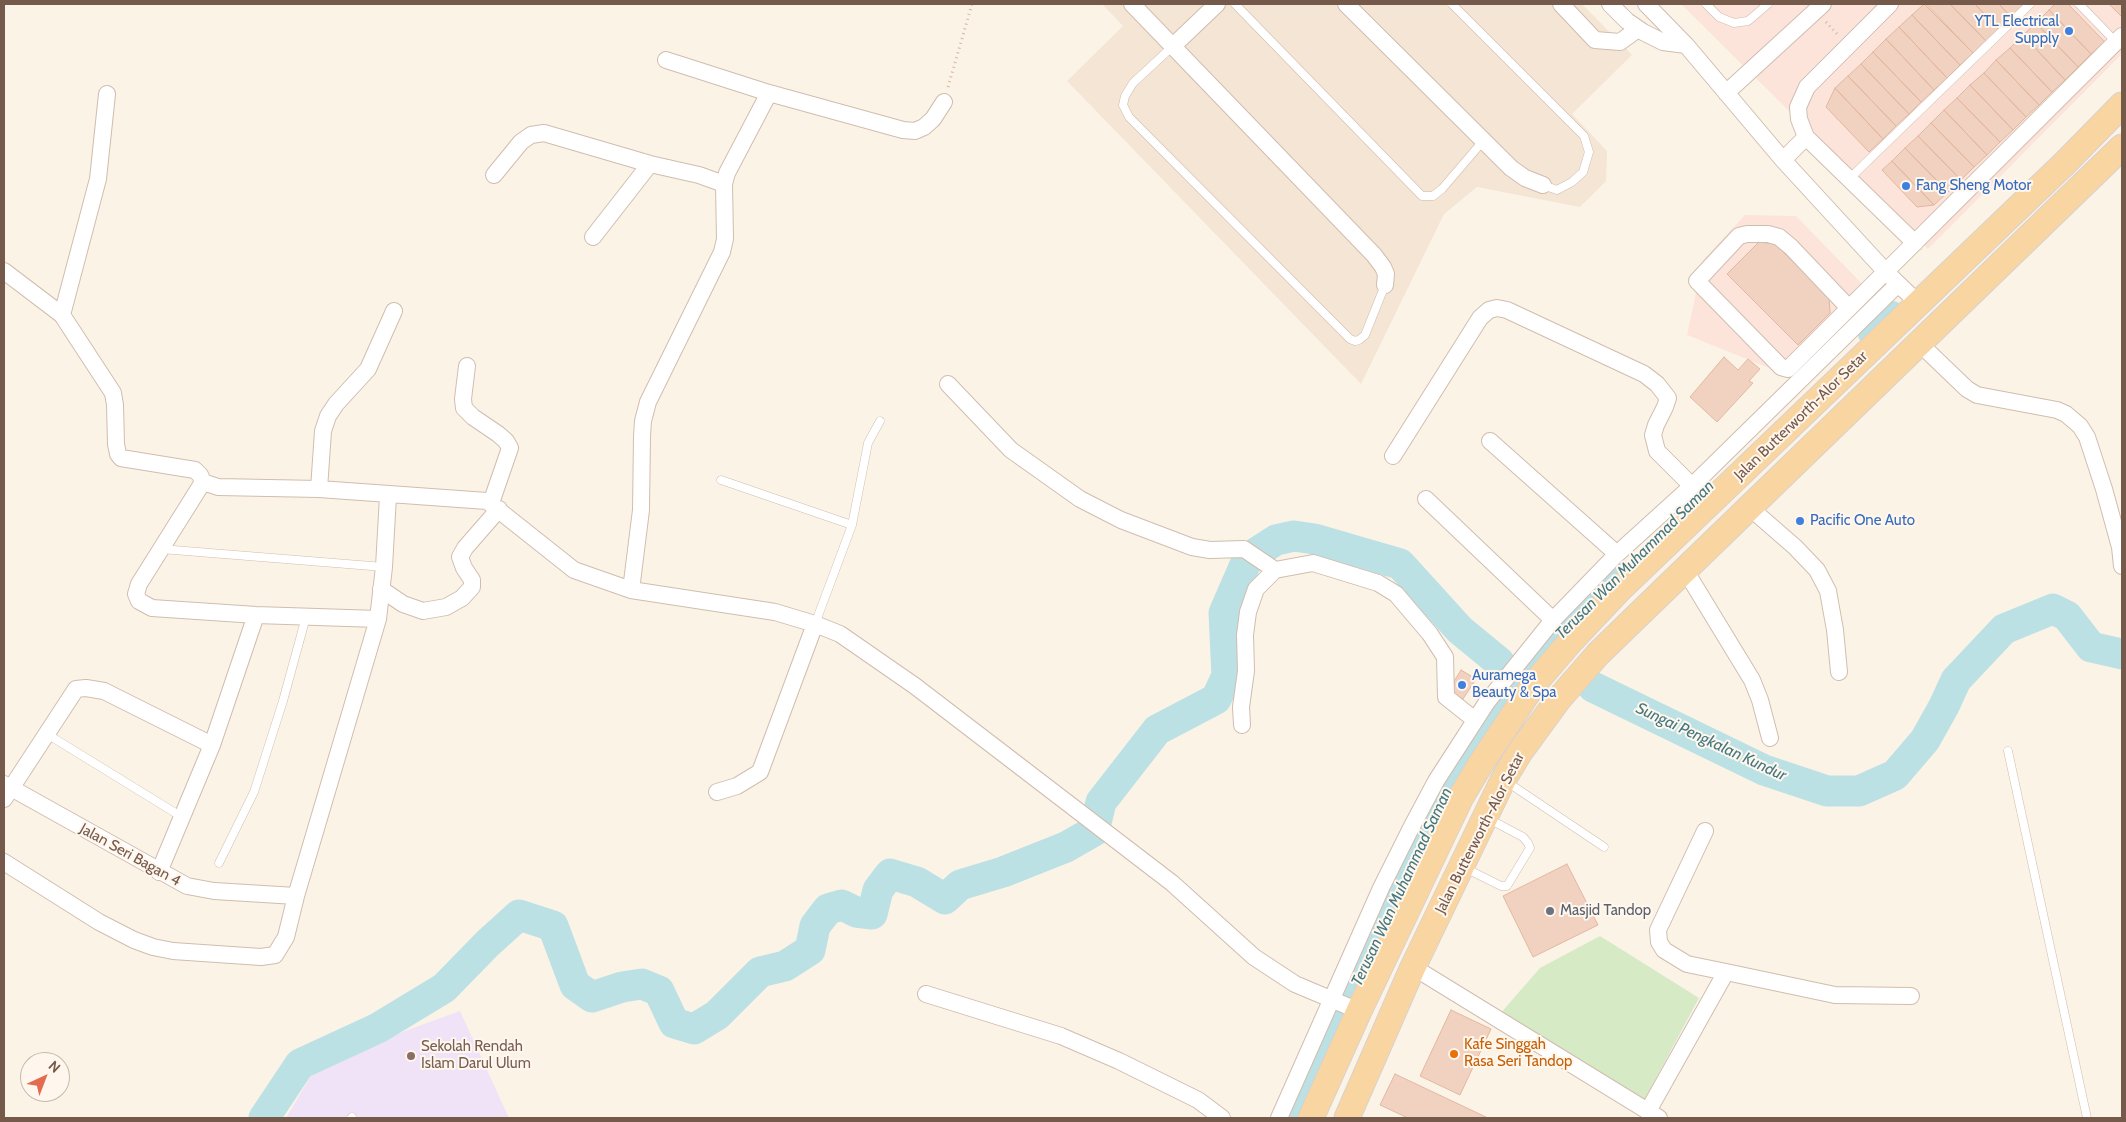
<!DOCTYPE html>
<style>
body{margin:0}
#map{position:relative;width:2126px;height:1122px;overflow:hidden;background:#fcf3e7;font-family:Cabin,sans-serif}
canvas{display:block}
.frame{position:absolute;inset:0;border:5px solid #75594b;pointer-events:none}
.north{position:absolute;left:20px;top:1052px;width:50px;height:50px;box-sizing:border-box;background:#fff7ed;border:1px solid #c8b8ac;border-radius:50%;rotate:43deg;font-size:14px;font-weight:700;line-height:20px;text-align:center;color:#75594b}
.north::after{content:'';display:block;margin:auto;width:18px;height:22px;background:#e36b4f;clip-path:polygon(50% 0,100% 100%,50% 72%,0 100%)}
</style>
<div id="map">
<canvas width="2126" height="1122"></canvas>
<div class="frame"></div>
<div class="north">N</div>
</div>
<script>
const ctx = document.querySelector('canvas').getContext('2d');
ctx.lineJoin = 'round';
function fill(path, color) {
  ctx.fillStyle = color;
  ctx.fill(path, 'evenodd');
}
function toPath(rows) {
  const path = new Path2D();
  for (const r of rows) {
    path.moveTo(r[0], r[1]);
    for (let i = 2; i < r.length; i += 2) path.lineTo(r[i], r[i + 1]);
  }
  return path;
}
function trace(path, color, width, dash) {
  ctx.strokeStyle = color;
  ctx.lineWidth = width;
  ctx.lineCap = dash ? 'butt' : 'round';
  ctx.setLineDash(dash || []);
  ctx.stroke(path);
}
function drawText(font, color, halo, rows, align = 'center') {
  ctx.font = font + ' Cabin,sans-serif';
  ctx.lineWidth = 4;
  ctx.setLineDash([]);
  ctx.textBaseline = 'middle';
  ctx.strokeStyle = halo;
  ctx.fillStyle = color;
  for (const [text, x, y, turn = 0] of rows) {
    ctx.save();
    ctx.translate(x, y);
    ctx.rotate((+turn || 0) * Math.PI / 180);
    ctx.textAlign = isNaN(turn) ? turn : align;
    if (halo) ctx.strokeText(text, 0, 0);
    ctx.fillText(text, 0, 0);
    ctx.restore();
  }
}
fill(toPath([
 [1102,4,1582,4,1632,55,1572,114,1607,151,1606,181,1580,207,1477,187,1444,214,1361,384,1067,81,1123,26]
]), '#f4e5d5');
fill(toPath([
 [1681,4,2122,4,2122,54,1928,249],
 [1745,215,1796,216,1874,296,1794,378,1687,335,1703,260]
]), '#fce4db');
fill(toPath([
 [460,1011,509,1118,286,1118,315,1069,369,1044]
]), '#f0e3f8');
fill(toPath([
 [1600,936,1699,998,1642,1104,1499,1015,1540,968]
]), '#d5eac5');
trace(toPath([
 [1867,335,1893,310],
 [1296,1118,1440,797,1470,749,1504,702,1568,623,1623,570]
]), '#bbe1e5', 18);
trace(toPath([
 [1593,687,1764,770,1827,791,1859,791,1895,775,1925,740,1944,706,1956,680,2004,629,2053,609,2067,616,2091,647,2122,654],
 [264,1118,300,1064,378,1028,444,988,488,943,519,915,553,926,575,985,592,997,622,987,642,984,659,991,674,1023,694,1029,717,1015,760,972,785,966,810,950,815,926,828,909,842,905,856,912,872,914,878,890,890,874,917,882,945,899,960,885,1003,872,1066,847,1094,831,1101,802,1157,730,1216,699,1227,676,1224,613,1248,558,1276,540,1294,536,1314,539,1400,564,1460,630,1499,662]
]), '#bbe1e5', 31);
const building = toPath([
 [1924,4,1973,53,1960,65,1912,15,1924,4],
 [1926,4,1950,4,1986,41,1973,53,1926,4],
 [1950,4,1975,4,1998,29,1986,41,1950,4],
 [1975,4,1999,4,2011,17,1998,29,1975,4],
 [1999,4,2023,4,2024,5,2011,17,1999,4],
 [2055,4,2068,4,2105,42,2091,54,2049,10,2055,4],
 [2109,4,2122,4,2122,17,2109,4],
 [2049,10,2091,54,2078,67,2036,23,2049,10],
 [1912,15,1960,65,1947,78,1899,27,1912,15],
 [2036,23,2078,67,2065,80,2023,35,2036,23],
 [1899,27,1947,78,1934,90,1886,39,1899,27],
 [2023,35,2065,80,2052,92,2010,48,2023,35],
 [1886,39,1934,90,1921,102,1873,52,1886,39],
 [2010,48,2052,92,2039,105,1996,60,2010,48],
 [1873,52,1921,102,1909,114,1861,64,1873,52],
 [1996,60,2039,105,2026,117,1984,73,1996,60],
 [1861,64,1909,114,1896,126,1848,76,1861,64],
 [1984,73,2026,117,2013,130,1970,85,1984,73],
 [1848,76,1896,126,1883,139,1835,88,1848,76],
 [1970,85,2013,130,2000,142,1957,98,1970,85],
 [1835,88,1883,139,1869,152,1826,107,1835,88],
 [1957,98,2000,142,1987,155,1944,110,1957,98],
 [1944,110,1987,155,1974,167,1931,123,1944,110],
 [1931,123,1974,167,1961,180,1918,136,1931,123],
 [1918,136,1961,180,1948,192,1905,148,1918,136],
 [1905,148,1948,192,1934,205,1892,161,1905,148],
 [1892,161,1934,205,1917,207,1882,170,1892,161],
 [1759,242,1775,244,1829,297,1830,313,1798,345,1727,274,1759,242],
 [1724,357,1738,370,1748,359,1760,369,1749,381,1753,383,1717,422,1690,397,1724,357],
 [1461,670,1476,679,1463,699,1448,691,1461,670],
 [1567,864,1598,925,1533,957,1503,896,1567,864],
 [1451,1010,1491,1029,1460,1095,1420,1076,1451,1010],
 [1395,1074,1488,1118,1408,1118,1380,1105,1395,1074]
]);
fill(building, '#f1d1bf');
trace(building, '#e3b79f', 1);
const service = toPath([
 [1235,4,1422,196,1433,196,1442,189,1483,141],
 [1452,4,1584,136,1589,152,1583,172,1572,182,1557,190,1543,185],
 [1706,4,1719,17,1734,23,1748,21,1768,4],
 [2079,4,2116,42],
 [1173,46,1133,83,1125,96,1123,105,1129,117,1350,339,1355,341,1359,340,1365,335,1385,285],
 [1848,180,2030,4],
 [721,480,852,525],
 [161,549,384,567],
 [815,624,852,525,868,443,880,421],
 [47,734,182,817],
 [2008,751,2087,1118],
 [1507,782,1604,847],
 [219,863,254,792,283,701,306,617],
 [1465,868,1501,886,1507,886,1530,848,1528,843,1523,837,1489,819],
 [351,1118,352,1117]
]);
const minor = toPath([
 [1132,4,1374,255,1383,267,1386,274,1385,285],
 [1346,4,1511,168,1525,178,1543,185],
 [1561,4,1595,40,1620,42,1638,29],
 [1610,4,1627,21,1643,32,1663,42,1686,45],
 [1646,4,1686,45,1783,160,1886,272,1919,304],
 [1890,4,1807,87,1798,107,1799,119,1806,137,1915,243],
 [1173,46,1217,4],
 [666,60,769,93,903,130,915,131,924,127,933,119,944,102],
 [1726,93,1823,4],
 [1783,160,1806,137],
 [494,175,521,142,531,135,544,133,650,164,699,175,724,184],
 [593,237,650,164],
 [4,271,62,315,113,393,115,405,116,444,118,454,121,458,195,470,200,475,203,482,218,487,319,489,487,501,574,570,631,590,775,612,815,624,840,634,915,686,1172,883,1254,957,1295,984,1359,1011],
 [1849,308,1791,247,1779,237,1768,234,1747,234,1739,236,1697,281,1781,367,1788,369,2122,36],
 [62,315,98,179,107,94],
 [1919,343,1967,389,1977,395,2057,410,2066,414,2080,426,2087,437,2104,489,2120,547,2122,566],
 [467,366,463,399,464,408,473,417,498,434,506,441,510,448,491,503],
 [948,384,1011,450,1080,499,1121,520,1192,547,1210,550,1244,549,1275,570],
 [1490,441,1617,554],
 [1393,456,1480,318,1489,310,1497,308,1507,310,1644,374,1657,384,1668,398,1665,407,1656,425,1653,435,1657,451,1692,486],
 [203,482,139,584,136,594,139,601,152,608,256,615,378,619],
 [319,489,323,431,328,416,336,404,368,369,394,311],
 [1426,499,1553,620],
 [1749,507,1795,547,1817,570,1828,591,1835,630,1839,672],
 [1685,570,1752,680,1760,700,1770,738],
 [381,589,403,604,423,611,446,607,462,598,472,587,472,580,464,568,460,557,465,548,499,509],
 [631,590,641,510,642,436,643,421,648,402,722,252,725,239,724,184,727,173,769,93],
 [1242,725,1241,707,1246,671,1245,635,1248,612,1256,589,1275,570,1313,563,1378,583,1396,594,1430,634,1445,657,1446,697,1475,720],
 [4,784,187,886,214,891,296,896],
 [717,792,737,786,760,772,815,624],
 [4,799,76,689,86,688,104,691,212,745],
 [1705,831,1658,930,1659,942,1664,950,1687,964,1726,972],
 [4,862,99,922,134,940,153,947,173,951,261,957,275,955,286,937,296,896,378,619,384,567,388,496],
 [159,872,212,745,256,615],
 [1413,967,1659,1118],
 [926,994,1061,1036,1119,1061,1198,1100,1222,1118],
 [1648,1111,1726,972,1835,995,1911,996],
 [1279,1118,1381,888,1411,828,1436,781,1487,702,1553,620,1617,554,1692,486,1898,284]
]);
const primary = toPath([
 [1311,1118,1359,1011,1461,797,1480,765,1534,684,1571,641,1620,589,2064,164,2122,105],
 [1347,1118,1413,967,1503,780,1520,752,1558,700,1598,654,1632,621,2122,147]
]);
trace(service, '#d0bdaf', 9);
trace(minor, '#d0bdaf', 18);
trace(primary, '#d8d1cd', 27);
trace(toPath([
 [1826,22,1837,34],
 [948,87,972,4]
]), '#d6b4a2', 3, [1, 4]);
trace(service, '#fff', 8);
trace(minor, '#fff', 16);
trace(primary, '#f9d6a1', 25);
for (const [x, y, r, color] of [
 [2069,31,5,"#3f7fe0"],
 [1906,186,5,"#3f7fe0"],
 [1800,521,5,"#3f7fe0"],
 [1462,685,5,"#3f7fe0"],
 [1550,911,5,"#6b7280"],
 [1454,1054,5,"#e8710a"],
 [411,1056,5,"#8d6e63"]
]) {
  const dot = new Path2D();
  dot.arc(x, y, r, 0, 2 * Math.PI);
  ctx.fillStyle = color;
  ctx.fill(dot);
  trace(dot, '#fff7ed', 2);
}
drawText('15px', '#366cbe', '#fff7ed', [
 ["YTL Electrical",2059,22,"right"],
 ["Supply",2059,39,"right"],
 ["Fang Sheng Motor",1916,186],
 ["Pacific One Auto",1810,521],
 ["Auramega",1472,676],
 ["Beauty & Spa",1472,693]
], 'left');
drawText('15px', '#75594b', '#fff7ed', [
 ["Jalan Butterworth-Alor Setar",1801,416,-44],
 ["Jalan Butterworth-Alor Setar",1480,833,-63],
 ["Jalan Seri Bagan 4",130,855,29]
]);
drawText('15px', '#5b616d', '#fff7ed', [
 ["Masjid Tandop",1560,911]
], 'left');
drawText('15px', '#c56008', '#fff7ed', [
 ["Kafe Singgah",1464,1045],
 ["Rasa Seri Tandop",1464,1062]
], 'left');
drawText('15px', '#785e54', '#fff7ed', [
 ["Sekolah Rendah",421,1047],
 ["Islam Darul Ulum",421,1064]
], 'left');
drawText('italic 16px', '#437881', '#fff7ed', [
 ["Terusan Wan Muhammad Saman",1635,560,-45],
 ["Sungai Pengkalan Kundur",1711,742,25],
 ["Terusan Wan Muhammad Saman",1402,887,-65]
]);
</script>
